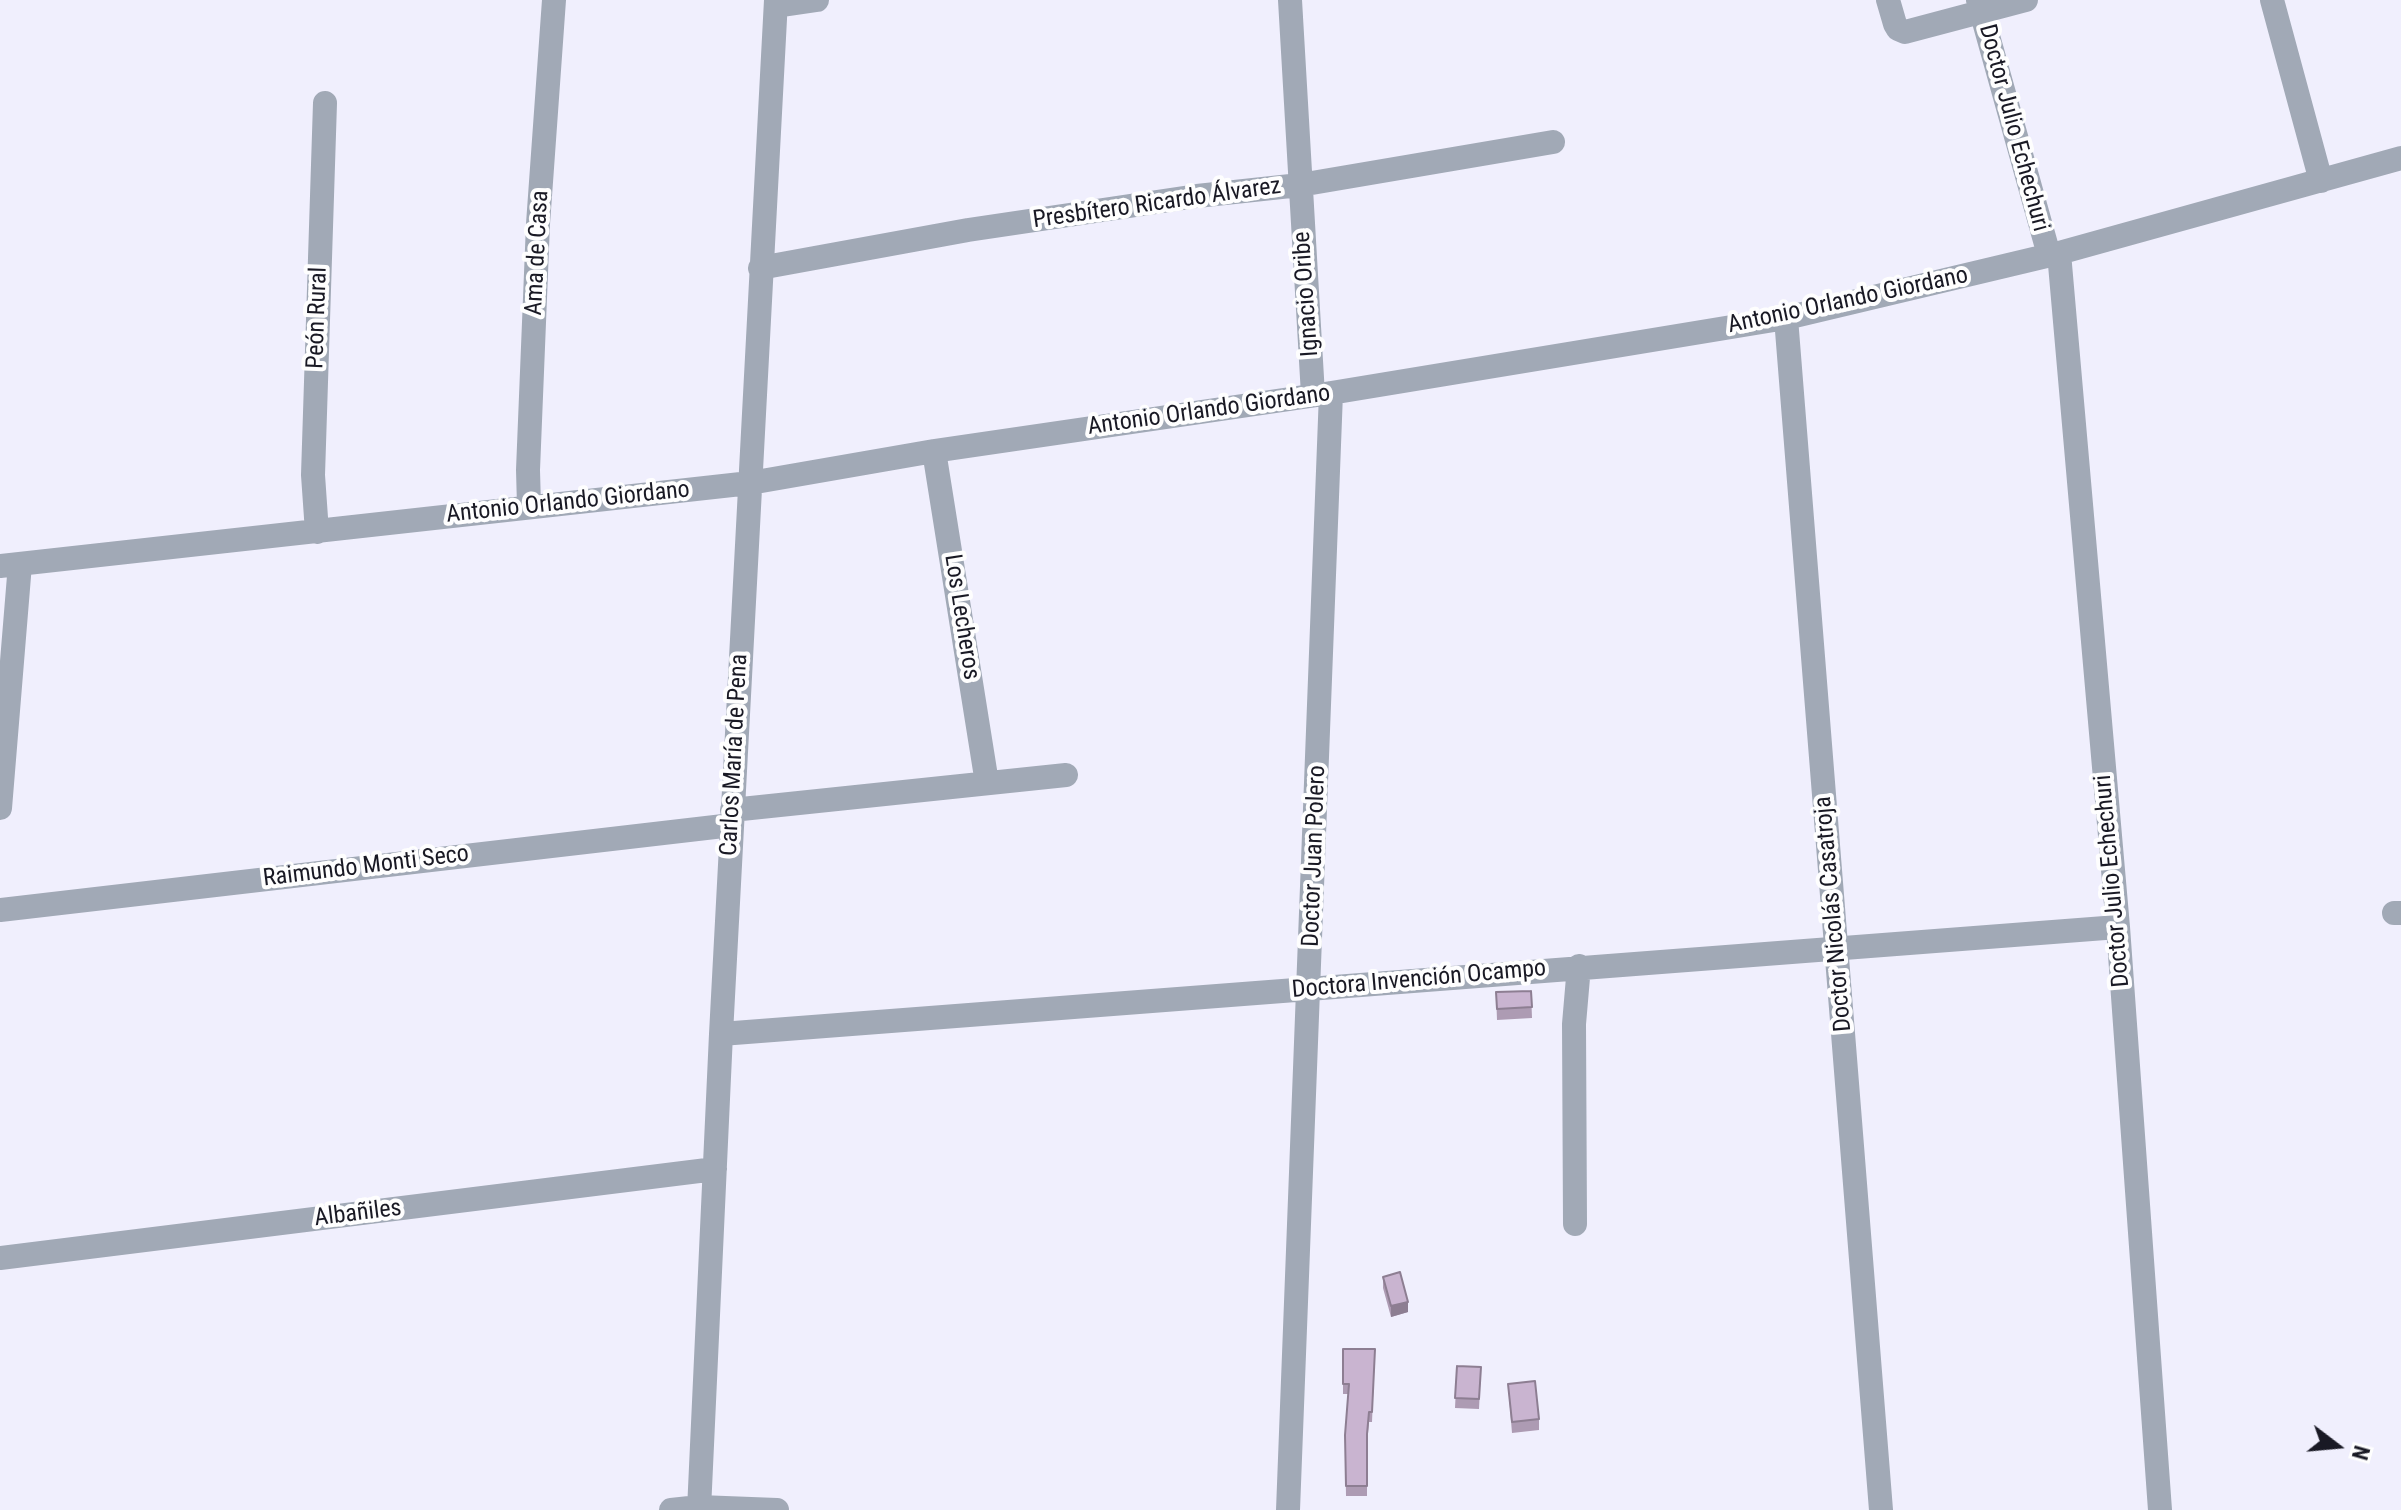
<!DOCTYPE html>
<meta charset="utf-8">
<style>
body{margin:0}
#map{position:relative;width:2401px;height:1510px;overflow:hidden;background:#f0effd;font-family:"Roboto Condensed",sans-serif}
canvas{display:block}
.north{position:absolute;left:2297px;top:1406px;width:80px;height:80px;-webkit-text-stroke:6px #fefefe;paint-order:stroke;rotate:106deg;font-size:22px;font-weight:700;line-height:32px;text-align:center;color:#191924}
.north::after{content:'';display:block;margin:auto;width:28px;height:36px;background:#191924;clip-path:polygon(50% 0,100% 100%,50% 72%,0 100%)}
</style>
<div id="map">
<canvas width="2401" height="1510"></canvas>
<div class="north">N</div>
</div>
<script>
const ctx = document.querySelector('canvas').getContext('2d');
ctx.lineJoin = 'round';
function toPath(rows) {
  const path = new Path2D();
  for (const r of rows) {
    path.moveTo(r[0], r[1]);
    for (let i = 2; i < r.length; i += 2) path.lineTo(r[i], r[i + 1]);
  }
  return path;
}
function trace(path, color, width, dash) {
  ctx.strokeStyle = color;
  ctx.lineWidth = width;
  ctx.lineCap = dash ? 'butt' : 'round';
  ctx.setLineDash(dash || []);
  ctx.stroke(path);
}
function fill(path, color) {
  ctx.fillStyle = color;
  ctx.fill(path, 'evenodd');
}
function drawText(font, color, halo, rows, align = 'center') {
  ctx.font = font + ' "Roboto Condensed",sans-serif';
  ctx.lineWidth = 8;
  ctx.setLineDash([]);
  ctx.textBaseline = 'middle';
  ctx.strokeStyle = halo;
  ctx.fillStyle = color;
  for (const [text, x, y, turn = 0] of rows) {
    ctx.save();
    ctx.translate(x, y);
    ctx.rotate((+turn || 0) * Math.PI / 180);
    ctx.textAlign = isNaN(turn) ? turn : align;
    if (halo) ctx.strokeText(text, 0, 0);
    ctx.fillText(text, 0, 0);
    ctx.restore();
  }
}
trace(toPath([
 [1290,0,1313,395],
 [1888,0,1895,24,1898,29,1905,32,2026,0],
 [1978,0,2049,255],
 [2272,0,2321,181],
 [776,6,817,0],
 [2059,253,2118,927,2160,1510],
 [760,268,968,230,1197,196,1300,185,1553,142],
 [1786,318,1881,1510],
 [934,451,987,783],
 [529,506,528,470,538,224,554,0],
 [317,532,313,475,325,103],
 [0,566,750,483,934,451,1331,393,1786,318,2059,253,2401,158],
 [0,808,20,564],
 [732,810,1066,775],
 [0,910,732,825],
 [2394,913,2401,913],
 [721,1034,2118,927],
 [1575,1224,1574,1024,1579,966],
 [0,1258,715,1169],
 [671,1510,699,1507,777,1510],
 [699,1510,721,1034,776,0],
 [1288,1510,1331,393]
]), '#a1a9b6', 24);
fill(toPath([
 [1531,991,1532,1018,1497,1020,1496,992],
 [1383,1277,1408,1312,1391,1317,1383,1288],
 [1343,1349,1375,1349,1372,1422,1369,1422,1367,1445,1367,1496,1346,1496,1345,1435,1348,1394,1343,1394],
 [1457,1366,1481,1367,1479,1409,1455,1408],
 [1508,1384,1539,1419,1539,1430,1512,1433]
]), '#ad9bb3');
fill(toPath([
 [1408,1302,1408,1312,1391,1317,1391,1306]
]), '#8d7e92');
const building = toPath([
 [1531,991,1532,1007,1497,1009,1496,992,1531,991],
 [1400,1272,1408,1302,1391,1306,1383,1277,1400,1272],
 [1343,1349,1375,1349,1372,1412,1369,1412,1367,1434,1367,1486,1346,1486,1345,1435,1349,1384,1343,1384,1343,1349],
 [1457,1366,1481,1367,1479,1399,1455,1398,1457,1366],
 [1535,1381,1539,1419,1512,1422,1508,1384,1535,1381]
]);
fill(building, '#c9b4d0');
trace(building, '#8d7e92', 2);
drawText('24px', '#191924', '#fefefe', [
 ["Doctor Julio Echechuri",2013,128,75],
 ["Presbítero Ricardo Álvarez",1157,204,-8],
 ["Ama de Casa",538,253,-87],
 ["Ignacio Oribe",1307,294,-94],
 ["Antonio Orlando Giordano",1848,301,-12],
 ["Peón Rural",318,318,-88],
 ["Antonio Orlando Giordano",1209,411,-8],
 ["Antonio Orlando Giordano",568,503,-6],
 ["Los Lecheros",961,617,81],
 ["Carlos María de Pena",735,755,-87],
 ["Doctor Juan Polero",1315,856,-88],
 ["Raimundo Monti Seco",366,867,-7],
 ["Doctor Julio Echechuri",2113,881,-95],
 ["Doctor Nicolás Casatroja",1834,914,-95],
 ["Doctora Invención Ocampo",1419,980,-5],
 ["Albañiles",358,1214,-7]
]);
</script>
